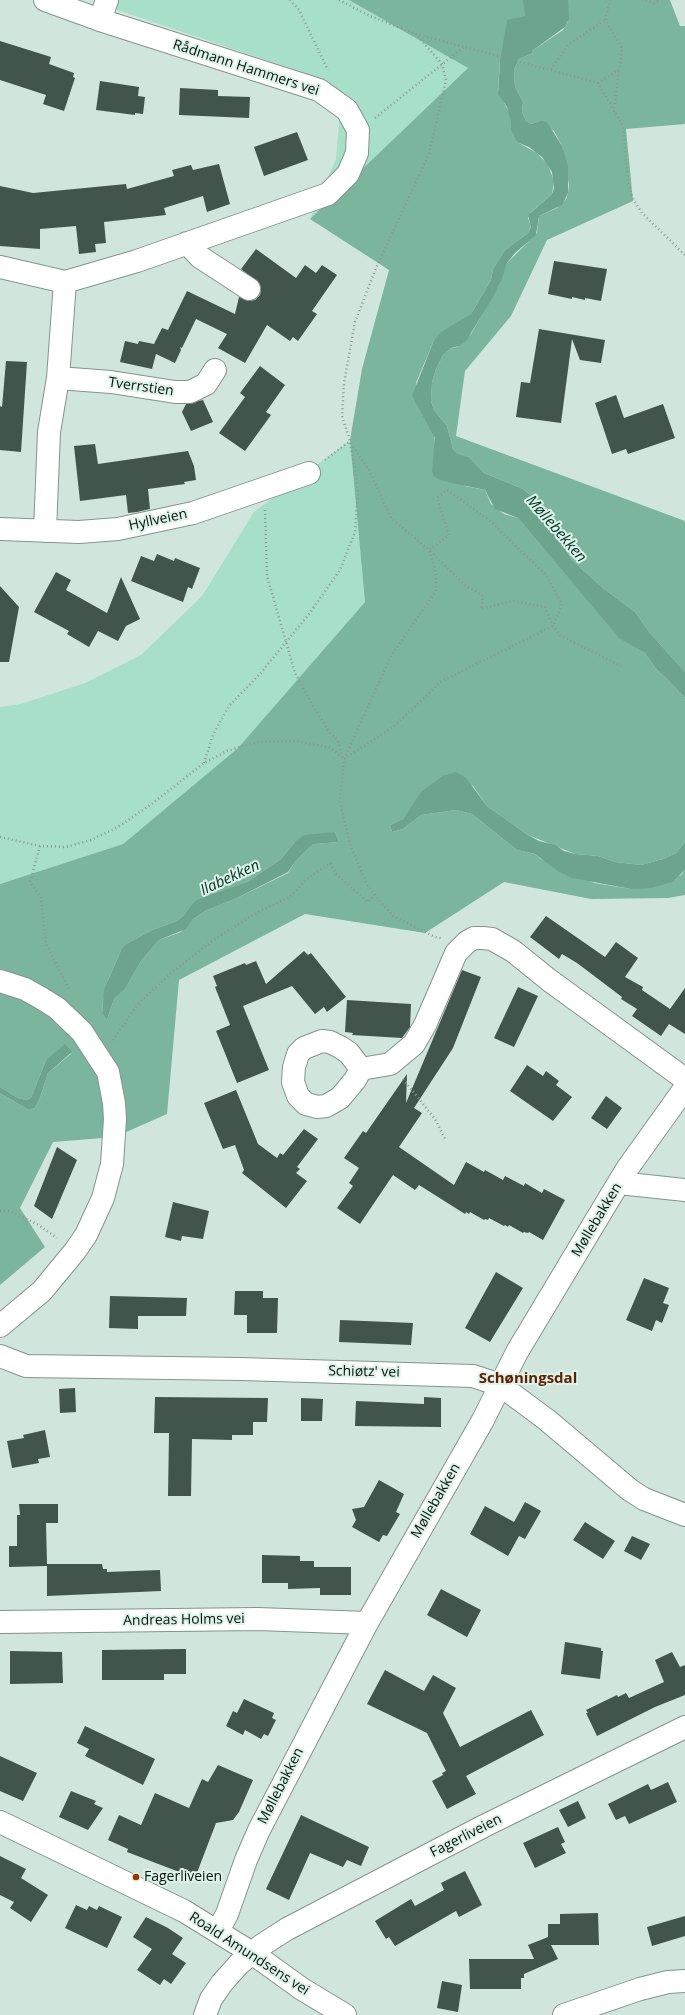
<!DOCTYPE html>
<meta charset="utf-8">
<style>
body{margin:0}
canvas{display:block;background:#d0e6dc}
</style>
<canvas width="685" height="2015"></canvas>
<script>
const ctx = document.querySelector('canvas').getContext('2d');
ctx.lineJoin = 'round';
function fill(path, color) {
  ctx.fillStyle = color;
  ctx.fill(path, 'evenodd');
}
function toPath(rows) {
  const path = new Path2D();
  for (const r of rows) {
    path.moveTo(r[0], r[1]);
    for (let i = 2; i < r.length; i += 2) path.lineTo(r[i], r[i + 1]);
  }
  return path;
}
function trace(path, color, width, dash) {
  ctx.strokeStyle = color;
  ctx.lineWidth = width;
  ctx.lineCap = dash ? 'butt' : 'round';
  ctx.setLineDash(dash || []);
  ctx.stroke(path);
}
function drawText(font, color, halo, rows, align = 'center') {
  ctx.font = font + ' "Open Sans",sans-serif';
  ctx.lineWidth = 4;
  ctx.setLineDash([]);
  ctx.textBaseline = 'middle';
  ctx.strokeStyle = halo;
  ctx.fillStyle = color;
  for (const [text, x, y, turn = 0] of rows) {
    ctx.save();
    ctx.translate(x, y);
    ctx.rotate((+turn || 0) * Math.PI / 180);
    ctx.textAlign = isNaN(turn) ? turn : align;
    if (halo) ctx.strokeText(text, 0, 0);
    ctx.fillText(text, 0, 0);
    ctx.restore();
  }
}
fill(toPath([
 [114,0,349,0,468,68,310,219,336,159,340,112,323,79,117,10],
 [350,440,365,602,238,748,123,844,0,884,0,707,21,704,85,683,141,655,202,596,254,512]
]), '#a8dfc9');
fill(toPath([
 [349,0,670,0,680,26,685,26,685,124,626,129,633,201,547,240,511,316,465,371,456,436,685,521,685,672,650,633,635,612,604,589,572,560,563,546,553,516,549,510,523,489,484,473,469,457,457,455,453,449,447,426,434,410,431,401,432,382,436,369,443,355,451,348,457,347,471,334,499,285,507,263,537,233,539,216,557,208,566,199,568,193,569,185,562,146,554,131,540,121,531,124,526,121,522,112,523,102,515,87,514,70,519,59,533,53,532,51,563,30,568,22,568,8,500,61,499,74,498,91,510,114,513,134,519,143,537,153,548,165,554,181,552,194,531,212,528,218,531,226,528,233,505,250,493,269,491,280,471,314,438,336,434,340,416,383,430,426,434,433,435,443,465,486,485,490,491,504,504,514,518,518,619,637,645,653,656,669,666,678,685,698,685,842,676,853,663,859,641,865,615,862,598,856,575,854,528,835,487,806,473,786,442,776,422,792,403,819,390,825,392,832,403,829,421,815,456,810,472,814,517,850,535,854,541,859,594,883,631,889,681,875,685,870,685,895,668,898,591,899,504,882,425,933,305,914,179,980,167,1114,115,1137,53,1142,20,1208,45,1247,0,1285,0,1093,29,1110,35,1108,40,1098,48,1073,72,1053,46,1060,31,1098,26,1100,18,1098,0,1087,0,884,123,844,238,748,365,602,350,440,362,369,389,270,310,219,468,68],
 [335,832,339,842,315,844,311,846,295,862,288,873,237,898,205,911,193,919,181,932,159,940,141,961,125,989,114,999,107,1020,102,1014,103,1001,109,978,122,948,126,944,152,930,177,921,184,915,191,905,247,882,281,859,294,843]
]), '#7cb59e');
fill(toPath([
 [523,0,568,0,569,19,565,27,532,51,533,53,519,59,514,70,515,87,523,102,522,112,526,121,531,124,540,121,547,122,562,146,568,166,568,193,562,205,539,216,536,235,515,253,507,263,502,279,492,299,466,341,459,346,451,348,443,355,436,369,432,382,431,401,434,410,447,426,453,449,457,454,469,457,484,473,523,489,551,512,563,546,572,560,604,589,635,612,650,633,685,672,685,698,666,678,656,669,645,653,619,638,518,518,495,509,485,490,448,482,438,479,433,475,432,471,435,438,412,396,434,340,441,332,471,314,491,280,493,269,505,250,528,233,531,227,528,215,552,194,554,188,552,172,542,157,529,147,519,143,516,140,511,130,511,122,507,107,498,94,500,61,507,20,525,16],
 [456,772,466,778,487,806,528,835,539,841,555,845,564,851,575,854,598,856,615,862,641,865,663,859,676,853,685,842,685,870,672,882,651,888,631,889,572,878,559,872,535,854,517,850,472,814,456,810,421,815,403,829,392,832,390,825,403,819,421,792,442,776],
 [335,832,339,842,315,844,311,846,295,862,288,872,237,898,205,911,193,919,186,929,159,940,141,961,125,989,114,999,107,1020,102,1014,104,990,122,948,126,944,152,930,177,921,184,915,191,905,197,900,247,882,281,859,294,843,304,835],
 [65,1044,72,1052,48,1073,40,1098,35,1108,29,1110,0,1093,0,1087,18,1098,26,1100,31,1098,46,1060]
]), '#6ca48e');
fill(toPath([
 [0,41,51,57,49,64,74,73,73,77,75,78,64,111,43,104,46,95,0,80],
 [100,81,139,87,138,96,145,97,143,114,135,113,135,115,96,110],
 [180,88,218,90,218,96,250,97,249,118,179,115],
 [297,132,308,160,264,176,254,147],
 [219,164,230,204,207,212,203,196,164,208,166,215,104,222,106,243,95,244,96,252,79,254,76,226,40,229,40,249,0,246,0,186,33,193,126,184,127,189,174,176,172,170,191,165,193,170],
 [256,249,296,278,305,265,316,273,322,265,337,275,312,311,317,314,298,341,293,337,290,341,267,325,245,363,218,348,227,334,196,319,182,348,180,347,181,350,175,363,156,354,152,369,120,362,125,341,138,344,139,341,154,344,162,328,168,330,187,291,235,314,239,297,248,301,255,300,260,295,261,290,260,284,241,269],
 [554,261,607,269,601,301,585,298,585,300,572,297,572,299,548,294],
 [539,329,605,340,601,363,580,360,572,339,561,423,516,417,521,382,530,383],
 [6,361,27,362,21,452,0,450,0,406,2,407],
 [260,366,285,385,266,412,271,415,245,451,219,433,245,397,240,393],
 [616,395,624,418,663,404,675,438,628,454,626,449,612,454,595,403],
 [203,400,213,422,191,431,182,412,186,404],
 [95,444,98,464,188,451,194,466,196,480,184,482,185,484,148,489,150,509,137,512,128,513,126,495,80,501,74,446],
 [157,554,174,561,175,558,200,568,192,589,188,587,183,602,131,581,141,556,154,561],
 [56,572,71,580,66,590,107,613,121,577,140,619,126,626,118,641,98,631,89,647,67,634,69,631,34,612],
 [0,586,19,607,9,662,0,662],
 [546,916,605,957,616,942,638,958,625,977,643,987,642,990,670,1009,685,988,685,1034,669,1024,661,1036,632,1016,637,1009,621,999,622,997,577,963,562,954,559,959,530,937],
 [304,951,308,955,311,953,346,997,327,1012,324,1007,315,1014,292,986,243,1006,269,1070,237,1083,216,1031,230,1025,215,987,217,986,213,976,245,963,246,965,256,961,266,984],
 [462,970,481,977,453,1048,414,1108,422,1113,399,1147,454,1185,466,1162,484,1172,485,1170,503,1180,505,1176,524,1186,525,1183,542,1193,544,1189,565,1200,543,1240,529,1232,528,1233,524,1232,523,1233,509,1225,508,1227,505,1225,504,1226,489,1218,488,1220,485,1219,484,1220,470,1212,469,1214,466,1212,465,1214,419,1185,415,1190,393,1175,360,1224,337,1208,353,1186,349,1183,359,1168,344,1158,363,1131,366,1133,407,1074,406,1103],
 [518,987,538,996,514,1047,494,1038],
 [347,1000,411,1004,410,1027,402,1038,352,1035,353,1033,345,1032],
 [527,1065,543,1076,546,1071,559,1081,556,1085,572,1097,553,1121,510,1091],
 [236,1090,258,1144,277,1158,280,1153,283,1155,304,1129,318,1139,297,1167,300,1169,296,1173,307,1181,286,1208,242,1173,244,1170,235,1145,223,1149,204,1103],
 [606,1096,622,1108,607,1129,591,1118],
 [57,1147,77,1160,52,1219,34,1206],
 [173,1202,209,1211,203,1239,182,1236,181,1241,165,1237],
 [496,1272,523,1288,490,1342,465,1328],
 [644,1278,669,1288,663,1303,669,1305,662,1323,656,1320,652,1331,626,1320],
 [235,1291,263,1291,263,1298,278,1298,277,1333,247,1333,247,1315,234,1315],
 [110,1296,187,1298,186,1316,138,1316,138,1329,109,1328],
 [340,1320,413,1323,411,1345,339,1342],
 [75,1388,76,1412,60,1413,59,1389],
 [155,1397,268,1398,267,1422,253,1422,253,1435,232,1435,232,1440,192,1439,191,1496,168,1496,169,1433,154,1433],
 [424,1397,441,1398,441,1427,355,1426,356,1401,424,1404],
 [301,1398,323,1399,322,1421,301,1421],
 [45,1430,50,1457,38,1459,39,1463,12,1468,7,1441,24,1438,23,1435],
 [379,1480,404,1494,396,1512,400,1514,387,1536,383,1535,379,1542,352,1527,356,1520,352,1509,364,1507],
 [525,1502,541,1511,525,1539,519,1536,508,1556,470,1534,485,1506,514,1522],
 [19,1504,58,1504,58,1523,46,1523,47,1564,102,1564,103,1569,107,1569,107,1572,160,1570,161,1591,47,1596,47,1566,9,1567,9,1546,17,1546,17,1515,20,1515],
 [585,1522,615,1541,603,1559,573,1540],
 [632,1536,650,1544,641,1560,624,1551],
 [262,1555,300,1556,300,1561,314,1561,314,1567,351,1567,351,1595,320,1595,320,1588,288,1589,288,1583,262,1583],
 [441,1589,481,1610,467,1637,427,1615],
 [565,1642,601,1648,601,1651,603,1651,600,1679,561,1674],
 [186,1649,186,1674,164,1674,164,1680,102,1680,102,1650],
 [10,1651,62,1652,63,1683,10,1684],
 [672,1652,680,1667,685,1665,685,1695,655,1707,597,1736,586,1713,588,1713,586,1710,617,1695,618,1697,626,1693,629,1698,664,1682,655,1660],
 [385,1670,424,1691,433,1675,456,1688,443,1713,460,1747,531,1710,544,1735,466,1776,476,1794,447,1809,432,1781,443,1775,442,1773,446,1771,427,1733,367,1704],
 [244,1699,274,1713,272,1718,276,1720,268,1736,264,1734,261,1739,245,1730,243,1735,226,1726,233,1711,237,1713],
 [85,1726,155,1759,143,1785,85,1756,89,1749,77,1743],
 [0,1756,37,1773,23,1801,0,1791],
 [218,1765,253,1780,239,1812,233,1820,216,1823,195,1878,127,1852,128,1849,108,1840,119,1815,141,1825,155,1793,189,1808,202,1779,208,1782],
 [668,1782,677,1802,629,1824,625,1816,616,1820,608,1804,648,1784,651,1790],
 [71,1791,96,1801,94,1804,103,1808,88,1830,59,1817],
 [578,1801,586,1818,568,1827,559,1810],
 [301,1815,369,1847,361,1866,347,1860,343,1867,310,1853,289,1900,266,1889],
 [558,1827,565,1842,561,1844,566,1853,535,1868,523,1843],
 [0,1856,26,1869,21,1878,48,1895,31,1922,10,1908,14,1902,0,1895],
 [465,1871,482,1905,459,1917,456,1911,395,1946,389,1937,386,1939,375,1921,411,1899,415,1906,444,1890,441,1883],
 [76,1905,87,1910,89,1906,97,1910,99,1906,122,1917,107,1948,65,1928],
 [598,1913,599,1945,551,1945,558,1959,524,1974,524,1978,521,1978,521,1989,470,1989,469,1959,534,1959,528,1945,548,1937,548,1939,548,1924,560,1924,560,1914],
 [685,1916,685,1936,652,1946,647,1927],
 [146,1917,168,1928,183,1938,172,1954,186,1963,171,1984,164,1979,160,1985,137,1970,152,1949,133,1937],
 [442,1981,462,1985,458,2012,437,2008]
]), '#42554d');
const minor = toPath([
 [100,20,107,0],
 [187,243,200,257,249,289],
 [0,267,65,282,137,261,328,194,348,174,357,153,358,130,347,110,319,90,100,20,45,0],
 [58,378,111,382,175,392,190,392,206,384,215,370],
 [0,529,79,532,118,529,193,513,309,473],
 [45,531,49,432,58,378,65,282],
 [0,981,25,989,41,998,57,1008,82,1032,108,1072,114,1103,115,1119,112,1164,103,1198,86,1235,75,1251,42,1291,0,1326],
 [322,1041,330,1042,340,1047,349,1053,361,1069,355,1080,340,1098,326,1106,318,1107,306,1104,298,1096,293,1082,294,1067,298,1054,304,1048,322,1041],
 [361,1069,390,1064,414,1044,425,1025,456,953,467,942,474,938,483,938,492,939,513,951,549,980,685,1079],
 [619,1183,685,1190],
 [0,1356,26,1366,241,1369,473,1376,500,1385,547,1420,630,1490,644,1499,685,1515],
 [0,1622,258,1619,367,1623],
 [0,1822,184,1911,252,1953,302,1989,345,2015],
 [218,1931,227,1914,246,1860,259,1830,367,1623,483,1420,517,1352,592,1227,627,1169,685,1088],
 [205,2015,211,1999,222,1983,239,1964,262,1945,287,1929,484,1826,685,1727],
 [564,2015,640,1989,668,1982,685,1981]
]);
trace(minor, '#81958c', 24);
trace(toPath([
 [290,0,299,10,328,70],
 [339,0,370,16,416,34,598,83,623,126,628,183,633,199,642,213,685,255],
 [646,0,654,3,660,0],
 [551,69,568,45,605,20],
 [598,83,620,69,622,48,605,20,610,0],
 [614,112,619,69],
 [375,118,465,46],
 [351,443,369,470,391,518,429,550,436,574,436,591,391,656,344,759,340,801,350,844,368,887,393,916,435,937,441,938],
 [325,460,350,441],
 [265,510,267,576,295,673,312,704,330,733,337,739,343,757],
 [344,759,393,727,442,681,553,626,562,604,546,575,489,520,447,490,437,498,449,535,429,550,466,586,483,596,481,609,513,601,545,607,553,626,561,636,621,666],
 [204,763,213,735,229,706,259,675,309,614,340,570,355,532,358,491,350,441,342,416,344,383,355,322,376,268,429,154,446,80,442,64,416,34],
 [0,837,40,846,66,847,91,840,118,827,153,803,204,763,227,751,257,742,297,741,331,748,344,759],
 [40,846,30,882,41,898,46,944,69,989],
 [113,1040,138,1004,170,974,212,941,258,912,290,897,307,879,330,863,336,874,368,902,375,894],
 [403,1079,435,1119,446,1141],
 [0,1211,9,1211,37,1224,57,1238]
]), '#889992', 2.5, [1, 3]);
trace(minor, '#fff', 22);
for (const [x, y, r, color] of [
 [136,1877,4,"#993500"]
]) {
  const dot = new Path2D();
  dot.arc(x, y, r, 0, 2 * Math.PI);
  ctx.fillStyle = color;
  ctx.fill(dot);
  trace(dot, '#ddf3ea', 1.5);
}
drawText('14px', '#0a120f', '#ddf3ea', [
 ["Rådmann Hammers vei",246,68,18],
 ["Tverrstien",141,387,8],
 ["Hyllveien",158,520,-12],
 ["Møllebakken",597,1220,-59],
 ["Schiøtz' vei",364,1372,1],
 ["Møllebakken",436,1501,-60],
 ["Andreas Holms vei",184,1620,-1],
 ["Møllebakken",281,1786,-63],
 ["Fagerliveien",466,1836,-27],
 ["Roald Amundsens vei",249,1954,33]
]);
drawText('14px', '#0a120f', '#ddf3ea', [
 ["Fagerliveien",144,1877]
], 'left');
drawText('italic 15px', '#003324', '#ddf3ea', [
 ["Møllebekken",556,529,49],
 ["Ilabekken",230,878,-25]
]);
drawText('bold 15px', '#602003', '#ddf3ea', [
 ["Schøningsdal",528,1379]
]);
</script>
